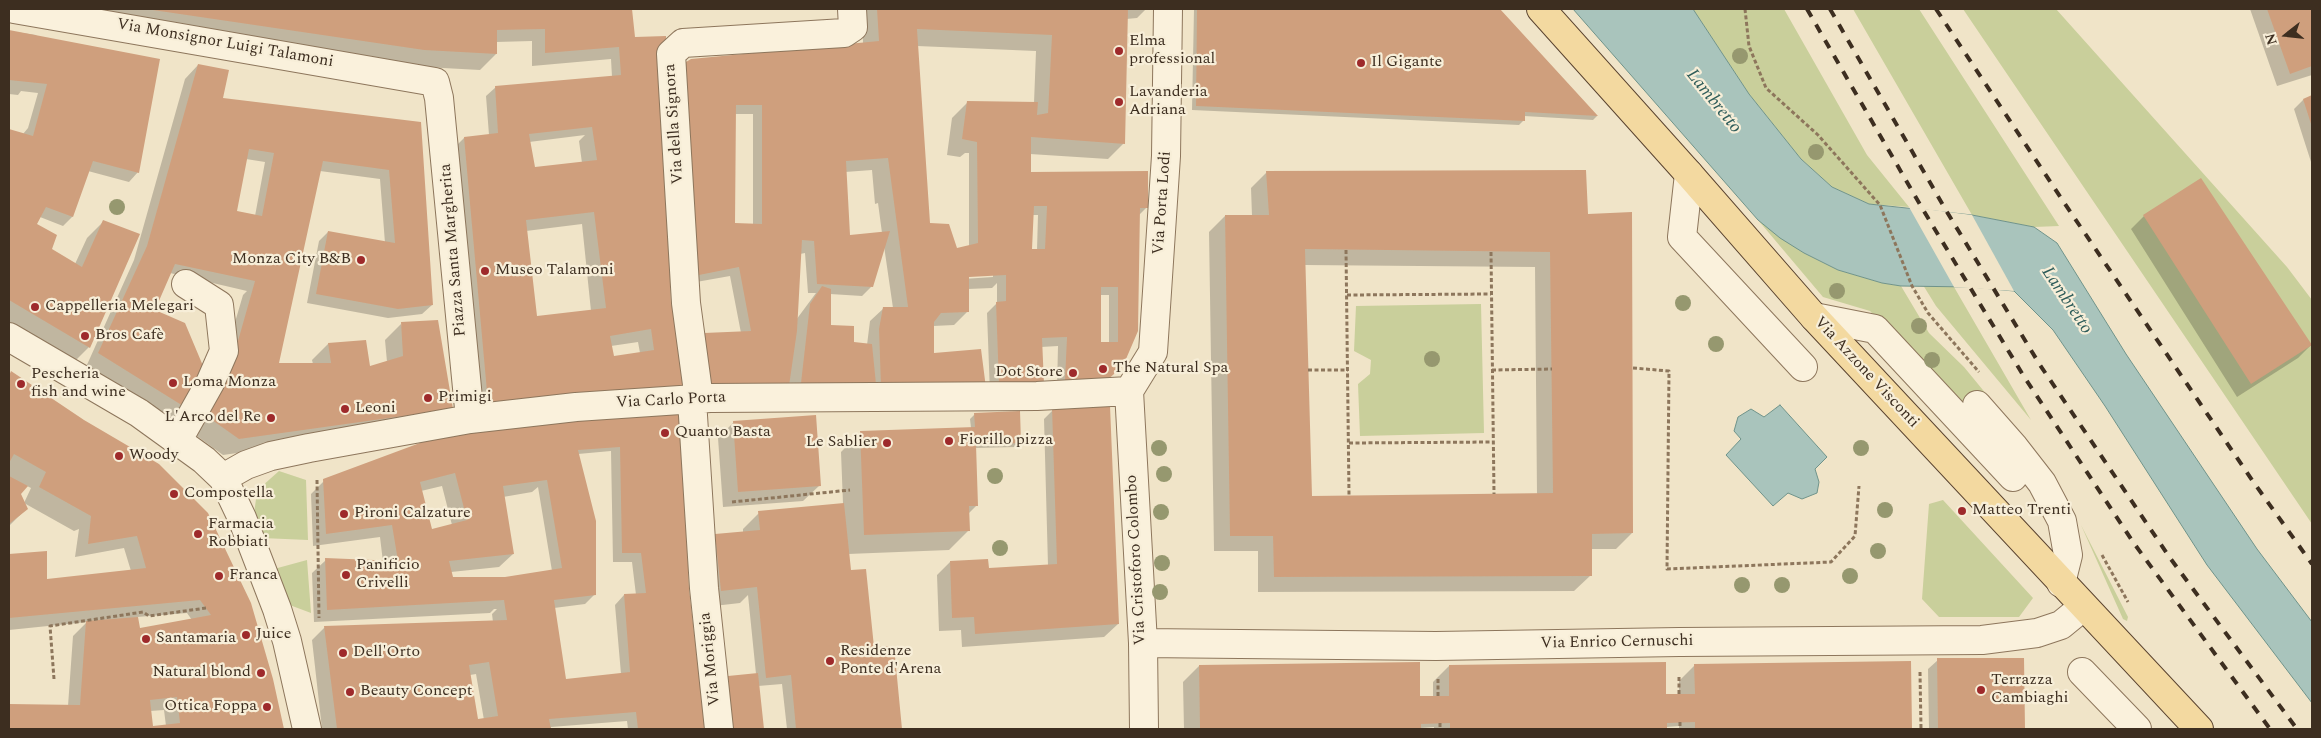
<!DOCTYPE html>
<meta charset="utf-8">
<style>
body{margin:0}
#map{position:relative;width:2321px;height:738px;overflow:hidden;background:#f0e4c8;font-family:Spectral,serif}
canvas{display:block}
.frame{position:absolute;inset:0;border:10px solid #3d2e20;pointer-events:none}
.north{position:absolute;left:2261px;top:10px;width:50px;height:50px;-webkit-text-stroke:4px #f7eed8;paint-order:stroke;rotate:254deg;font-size:14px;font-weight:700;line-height:20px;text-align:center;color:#3d2e20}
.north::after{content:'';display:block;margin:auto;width:18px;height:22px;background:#3d2e20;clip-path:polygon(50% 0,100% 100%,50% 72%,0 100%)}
</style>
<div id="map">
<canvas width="2321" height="738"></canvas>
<div class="frame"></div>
<div class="north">N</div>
</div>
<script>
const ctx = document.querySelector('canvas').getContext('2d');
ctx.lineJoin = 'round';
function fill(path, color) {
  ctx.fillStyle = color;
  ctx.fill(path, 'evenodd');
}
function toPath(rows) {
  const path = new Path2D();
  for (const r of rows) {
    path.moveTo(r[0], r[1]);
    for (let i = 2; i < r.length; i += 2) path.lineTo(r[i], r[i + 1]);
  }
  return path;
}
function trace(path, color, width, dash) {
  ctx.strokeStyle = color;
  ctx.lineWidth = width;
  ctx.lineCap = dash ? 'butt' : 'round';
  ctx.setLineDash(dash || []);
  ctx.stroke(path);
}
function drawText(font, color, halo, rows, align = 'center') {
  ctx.font = font + ' Spectral,serif';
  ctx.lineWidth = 4.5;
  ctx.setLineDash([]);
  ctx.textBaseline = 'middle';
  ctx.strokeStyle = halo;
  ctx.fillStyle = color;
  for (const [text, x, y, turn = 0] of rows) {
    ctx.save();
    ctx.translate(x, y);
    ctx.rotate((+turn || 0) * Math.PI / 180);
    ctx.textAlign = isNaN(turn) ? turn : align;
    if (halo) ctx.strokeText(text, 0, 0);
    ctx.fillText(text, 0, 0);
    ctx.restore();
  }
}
fill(toPath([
 [1693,9,1784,9,1867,155,1909,207,1869,204,1832,187,1801,159,1749,94],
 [1853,9,1919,9,2059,226,2034,227,1972,215],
 [1963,9,2056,9,2287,267,2312,300,2312,524],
 [1758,220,1804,253,1838,270,1882,283,1901,286,1929,333,1964,367,2038,457,1965,411,1870,311,1823,297],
 [1923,285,1954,287,2031,420,1936,306],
 [1481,304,1484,433,1360,436,1358,384,1370,374,1371,360,1354,351,1356,306],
 [279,471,306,480,308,540,262,538,254,514,256,499,261,487],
 [1943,500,2033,598,2019,617,1939,617,1922,599,1929,504],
 [2081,525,2128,617,2127,621,2123,619],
 [307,560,311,613,287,604,274,569]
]), '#c9cf9b');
const water = toPath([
 [1573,9,1693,9,1749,94,1801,159,1832,187,1869,204,1972,215,2034,227,2057,243,2126,354,2257,549,2312,622,2312,703,2207,565,2105,406,2053,330,2014,291,1971,287,1901,286,1882,283,1838,270,1804,253,1780,238,1758,220,1573,9],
 [1780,405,1827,457,1815,469,1819,482,1817,493,1802,499,1788,493,1773,506,1726,455,1741,439,1734,431,1738,417,1751,409,1764,417,1780,405]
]);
fill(water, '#a9c4bc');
trace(water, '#6f938a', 1);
fill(toPath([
 [1909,207,1972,215,2014,291,1954,287]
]), '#f0e4c8');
fill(toPath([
 [9,9,630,9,670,306,686,392,475,415,455,147,464,138,489,135,486,96,496,87,612,77,611,59,532,66,532,41,496,42,496,54,480,70,406,66],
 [585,135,579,141,582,163,531,169,529,142],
 [582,224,591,311,536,317,526,231],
 [638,342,640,353,613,357,611,346],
 [862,9,1146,9,1137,18,1126,19,1124,143,1108,159,1030,154,1029,173,1147,207,1138,216,1122,366,1057,389,1058,346,1041,347,990,394,987,313,997,303,997,283,992,288,968,289,967,312,954,325,933,326,868,400,788,395,790,384,778,395,696,343,705,334,741,333,730,276,685,284,672,76,863,43],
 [917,46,1036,51,1034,103,968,102,952,118,947,155,960,157,965,153,969,153,969,246,956,249,929,225],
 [734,114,753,114,753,225,734,225],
 [872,170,875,204,878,203,882,233,849,236,845,172],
 [1032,215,1038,215,1037,250,1031,250],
 [884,246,893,308,884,308,870,321,867,345,853,343,830,326,830,294,862,296,871,287],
 [805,253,808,293,816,293,796,320,800,254],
 [993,275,993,277,963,279,963,276],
 [1100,295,1109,295,1109,343,1100,343],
 [1194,9,1497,9,1597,116,1593,120,1524,116,1523,121,1519,125,1192,110],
 [2250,9,2312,9,2312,75,2277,86],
 [9,31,36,35,138,172,129,182,88,171,72,217,63,226,40,217,36,225,50,250,75,264,87,238,103,222,89,347,73,363,9,325,9,130,23,134,28,128,38,93,21,91,18,95,9,94],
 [198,65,219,104,420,123,432,305,422,314,388,318,307,303,319,241,328,232,385,243,380,179,320,171,277,365,313,364,312,360,328,344,365,341,369,368,387,362,385,340,401,324,436,425,223,455,190,431,223,363,243,295,247,291,170,273,153,311,205,372,174,421,86,367,134,260,185,79],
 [246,159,265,162,255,216,236,212],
 [2312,97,2312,165,2294,109,2303,100],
 [1267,172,1587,215,1632,533,1616,549,1591,549,1591,575,1574,591,1258,592,1258,551,1214,551,1209,232,1225,216,1252,216,1251,188],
 [1304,265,1535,267,1537,495,1311,497],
 [2144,216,2311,345,2298,358,2237,397,2131,229],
 [11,373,272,680,282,729,9,729,9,706,68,706,73,636,87,622,9,630,9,555,46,553,45,580,131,571,124,548,75,557,79,529,74,531,24,503,31,488,27,486,20,494,26,509,9,526,9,375],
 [187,613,192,620,139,630,137,617],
 [164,710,166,726,151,727,150,711],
 [1053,410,1118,624,1104,637,962,647,961,630,939,631,937,575,950,562,988,569,1048,566,1044,419],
 [975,414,1019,442,1015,447,975,448,977,505,968,514,969,530,949,550,848,554,849,570,873,649,893,647,901,729,787,729,782,684,758,686,763,729,714,729,756,674,748,595,740,603,705,607,700,551,716,535,743,533,743,529,759,513,843,504,841,452,861,432,971,428,970,419],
 [620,415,687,589,704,729,628,729,627,721,551,727,551,729,322,729,312,640,325,627,493,622,492,614,497,609,494,609,490,613,314,622,312,573,326,560,383,562,380,537,313,546,311,494,324,481],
 [611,451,613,562,632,562,636,595,624,595,615,605,621,674,561,682,554,608,585,604,594,595,578,454],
 [442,486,452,525,431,530,421,491],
 [538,487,552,571,506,579,452,578,451,572,499,567,513,554,503,497,532,492],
 [476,674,484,720,477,721,470,675],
 [734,422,820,485,803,501,723,507,718,438],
 [2023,659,2023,729,1929,729,1928,669,1938,660],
 [1910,662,1911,729,1679,729,1679,726,1666,727,1666,729,1434,729,1434,727,1420,728,1420,729,1184,729,1183,682,1199,666,1419,699,1433,697,1433,682,1449,666,1665,696,1679,696,1679,681,1695,665]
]), '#0003');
fill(toPath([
 [146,9,632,9,635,37,666,36,665,125,671,305,679,307,687,393,488,403,464,137,498,133,495,86,621,75,619,47,545,53,545,29,497,30,497,54,424,50],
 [592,127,597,160,535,167,529,134],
 [594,212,606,308,537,316,526,220],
 [651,329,654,350,614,356,610,336],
 [877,9,1128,9,1125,144,1031,137,1031,172,1148,171,1148,208,1140,208,1138,331,1123,366,1105,382,1065,380,1067,337,1042,338,1044,384,999,385,996,302,1006,301,1006,275,969,277,969,312,941,313,934,322,934,353,981,349,986,388,881,387,879,329,883,307,908,307,888,158,846,161,850,235,890,231,873,287,817,284,814,241,802,240,797,331,789,386,711,389,704,333,751,331,739,267,694,276,681,65,691,59,879,41],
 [917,29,1052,35,1048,113,1037,115,1038,102,967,101,962,139,977,142,978,243,957,248,949,224,930,223],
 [736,105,762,105,762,224,735,223],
 [1034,206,1047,206,1045,249,1032,249],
 [1101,287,1118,287,1118,342,1101,342],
 [1197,9,1500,9,1598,116,1525,112,1525,121,1196,106],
 [2267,9,2312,9,2312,66,2290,74],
 [9,30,160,59,139,173,93,161,73,217,46,207,37,224,57,235,52,249,82,267,103,220,140,234,90,348,9,300,9,129,33,136,47,84,9,80],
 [198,64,229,70,223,98,421,122,433,305,398,309,316,294,328,231,395,243,389,170,323,161,279,363,331,363,328,343,366,340,370,366,403,356,401,322,438,320,453,409,239,439,205,415,236,348,255,281,175,264,155,310,185,323,206,373,188,409,98,353,147,246],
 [249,149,274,153,262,216,237,211],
 [2312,95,2312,127,2303,99],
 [1586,170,1588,214,1632,212,1633,533,1592,534,1592,576,1274,577,1273,536,1230,536,1225,215,1269,215,1266,171],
 [1305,249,1550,252,1553,493,1312,496],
 [2201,178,2312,345,2251,384,2143,215],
 [822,286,831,289,831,325,854,326,854,342,872,344,876,384,801,383,810,304],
 [11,371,84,420,159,464,208,513,251,603,273,679,284,729,9,729,9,704,80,705,86,621,138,617,140,628,211,615,200,600,9,618,9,554,47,551,47,579,146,568,137,536,88,544,91,516,39,487,46,472,14,454,9,463,9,376],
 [177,697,180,723,153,726,150,700],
 [1110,406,1119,624,975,634,974,617,952,618,950,561,988,559,989,568,1057,564,1052,408],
 [681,407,689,588,705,729,638,729,636,712,549,719,551,729,337,729,324,626,507,620,504,600,327,610,325,558,398,561,392,525,326,534,323,479,436,437],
 [620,447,622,553,641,553,646,593,624,594,630,672,566,679,554,600,596,595,596,521,578,450],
 [455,473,467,520,432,529,420,482],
 [547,480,562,568,505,577,453,577,449,561,514,554,503,486],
 [489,662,498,716,478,719,469,665],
 [1020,411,1021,443,976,445,978,506,969,506,970,531,864,535,860,431,975,427,974,413],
 [816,415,821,486,738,492,733,421],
 [9,476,28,486,21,494,28,509,9,524],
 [844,503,851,570,866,569,874,647,894,646,902,729,796,729,791,675,766,678,757,587,721,591,715,534,760,530,758,511],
 [1937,658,2024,658,2025,729,1938,729],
 [1911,661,1912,729,1695,729,1695,722,1667,723,1667,729,1450,729,1450,723,1421,724,1421,729,1200,729,1199,665,1420,662,1420,696,1449,696,1449,665,1666,662,1666,694,1695,694,1694,664],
 [758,673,764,729,724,729,718,677]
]), '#cf9f7d');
const minor = toPath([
 [14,9,435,82,439,98,470,419],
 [1689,174,1682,237,1803,367],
 [1814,317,1875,329,2013,477],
 [9,337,139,413,204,460,223,478,242,518,277,609,287,641,307,729],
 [1129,391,1153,352,1166,156,1168,9],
 [1129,391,1143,643,1144,729],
 [699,399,686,303,671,54,683,43,844,33,853,27,852,9],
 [692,400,704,588,719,729],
 [1977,405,2014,447,2042,483,2062,521,2068,555,2061,583],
 [178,440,210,383,224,351,219,305,186,284],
 [223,478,246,465,271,456,309,448,470,419,576,407,710,398,1037,396,1129,391],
 [1143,643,1436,646,1679,642,1982,640,2037,633,2061,625,2083,607],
 [2082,672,2137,729]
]);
const major = toPath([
 [1541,9,1689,174,1814,317,2199,729]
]);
trace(minor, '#8d765c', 30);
trace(major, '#5b4430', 30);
trace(toPath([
 [1745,9,1749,46,1766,88,1818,135,1880,205,1912,286,1928,313,1979,372],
 [1346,250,1349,495],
 [1491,252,1494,494],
 [1347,295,1491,294],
 [1633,368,1669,371,1667,569,1831,562,1855,536,1859,486],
 [1308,370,1348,370],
 [1492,370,1552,369],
 [1349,443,1493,442],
 [317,480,319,618],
 [732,502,850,490],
 [2102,555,2128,602],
 [1920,672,1921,729],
 [54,679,50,626,143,612,149,616,206,608],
 [1438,679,1438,696],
 [1679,694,1679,675],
 [1680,722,1680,729],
 [1440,723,1440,729]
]), '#8d765c', 3, [4, 2.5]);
trace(minor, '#faf1dc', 28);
trace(major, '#f3d9a0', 28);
trace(toPath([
 [1807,9,1922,208,2023,375,2133,542,2270,729],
 [1830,9,1947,212,2040,365,2170,558,2297,729],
 [1936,9,2063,201,2252,480,2312,564]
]), '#3d2e20', 4, [9, 9]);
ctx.fillStyle = '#96986f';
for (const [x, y] of [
 [1740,56],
 [1816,152],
 [117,207],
 [1837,291],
 [1683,303],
 [1919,326],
 [1716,344],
 [1432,359],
 [1932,360],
 [1159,448],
 [1861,448],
 [1164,474],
 [995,476],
 [1885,510],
 [1161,512],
 [1000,548],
 [1878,551],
 [1162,563],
 [1850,576],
 [1742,585],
 [1782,585],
 [1160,592]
]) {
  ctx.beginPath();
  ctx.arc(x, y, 8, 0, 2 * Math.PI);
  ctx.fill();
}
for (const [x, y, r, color] of [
 [1119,51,5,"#9e2a2b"],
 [1361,63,5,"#9e2a2b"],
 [1119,102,5,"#9e2a2b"],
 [361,260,5,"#9e2a2b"],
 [485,271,5,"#9e2a2b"],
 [35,307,5,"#9e2a2b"],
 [85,336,5,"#9e2a2b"],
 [1103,369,5,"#9e2a2b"],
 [1073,373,5,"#9e2a2b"],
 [173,383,5,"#9e2a2b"],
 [21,384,5,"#9e2a2b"],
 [428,398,5,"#9e2a2b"],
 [345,409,5,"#9e2a2b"],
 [271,418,5,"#9e2a2b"],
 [665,433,5,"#9e2a2b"],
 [949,441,5,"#9e2a2b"],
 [887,443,5,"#9e2a2b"],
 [119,456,5,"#9e2a2b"],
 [174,494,5,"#9e2a2b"],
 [1962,511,5,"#9e2a2b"],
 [344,514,5,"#9e2a2b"],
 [198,534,5,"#9e2a2b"],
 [346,575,5,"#9e2a2b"],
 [219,576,5,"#9e2a2b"],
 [246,635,5,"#9e2a2b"],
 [146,639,5,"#9e2a2b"],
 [343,653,5,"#9e2a2b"],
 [830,661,5,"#9e2a2b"],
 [261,673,5,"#9e2a2b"],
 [1981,690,5,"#9e2a2b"],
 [350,692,5,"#9e2a2b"],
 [267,707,5,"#9e2a2b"]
]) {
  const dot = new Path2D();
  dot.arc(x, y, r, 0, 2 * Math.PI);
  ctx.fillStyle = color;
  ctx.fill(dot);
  trace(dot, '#f7eed8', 2);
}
drawText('16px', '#3d2e20', '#f7eed8', [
 ["Elma",1129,42],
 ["professional",1129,60],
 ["Il Gigante",1371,63],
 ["Lavanderia",1129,93],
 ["Adriana",1129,111],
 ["Monza City B&B",351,260,"right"],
 ["Museo Talamoni",495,271],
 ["Cappelleria Melegari",45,307],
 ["Bros Cafè",95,336],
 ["The Natural Spa",1113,369],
 ["Dot Store",1063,373,"right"],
 ["Pescheria",31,375],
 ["fish and wine",31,393],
 ["Loma Monza",183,383],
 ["Primigi",438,398],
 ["Leoni",355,409],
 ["L'Arco del Re",261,418,"right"],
 ["Quanto Basta",675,433],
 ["Fiorillo pizza",959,441],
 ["Le Sablier",877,443,"right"],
 ["Woody",129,456],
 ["Compostella",184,494],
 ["Matteo Trenti",1972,511],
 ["Pironi Calzature",354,514],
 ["Farmacia",208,525],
 ["Robbiati",208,543],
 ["Panificio",356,566],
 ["Crivelli",356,584],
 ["Franca",229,576],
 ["Juice",256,635],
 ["Santamaria",156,639],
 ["Residenze",840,652],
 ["Ponte d'Arena",840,670],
 ["Dell'Orto",353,653],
 ["Natural blond",251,673,"right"],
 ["Terrazza",1991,681],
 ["Cambiaghi",1991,699],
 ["Beauty Concept",360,692],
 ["Ottica Foppa",257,707,"right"]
], 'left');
drawText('16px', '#3d2e20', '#f7eed8', [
 ["Via Monsignor Luigi Talamoni",225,44,10],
 ["Via della Signora",675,124,-94],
 ["Via Porta Lodi",1163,203,-86],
 ["Piazza Santa Margherita",454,250,-95],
 ["Via Azzone Visconti",1866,373,47],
 ["Via Carlo Porta",671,401,-3],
 ["Via Cristoforo Colombo",1137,560,-93],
 ["Via Enrico Cernuschi",1617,643,-1],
 ["Via Moriggia",711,659,-96]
]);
drawText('italic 18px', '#2f5d5a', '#f7eed8', [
 ["Lambretto",1713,102,51],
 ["Lambretto",2066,301,56]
]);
</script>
